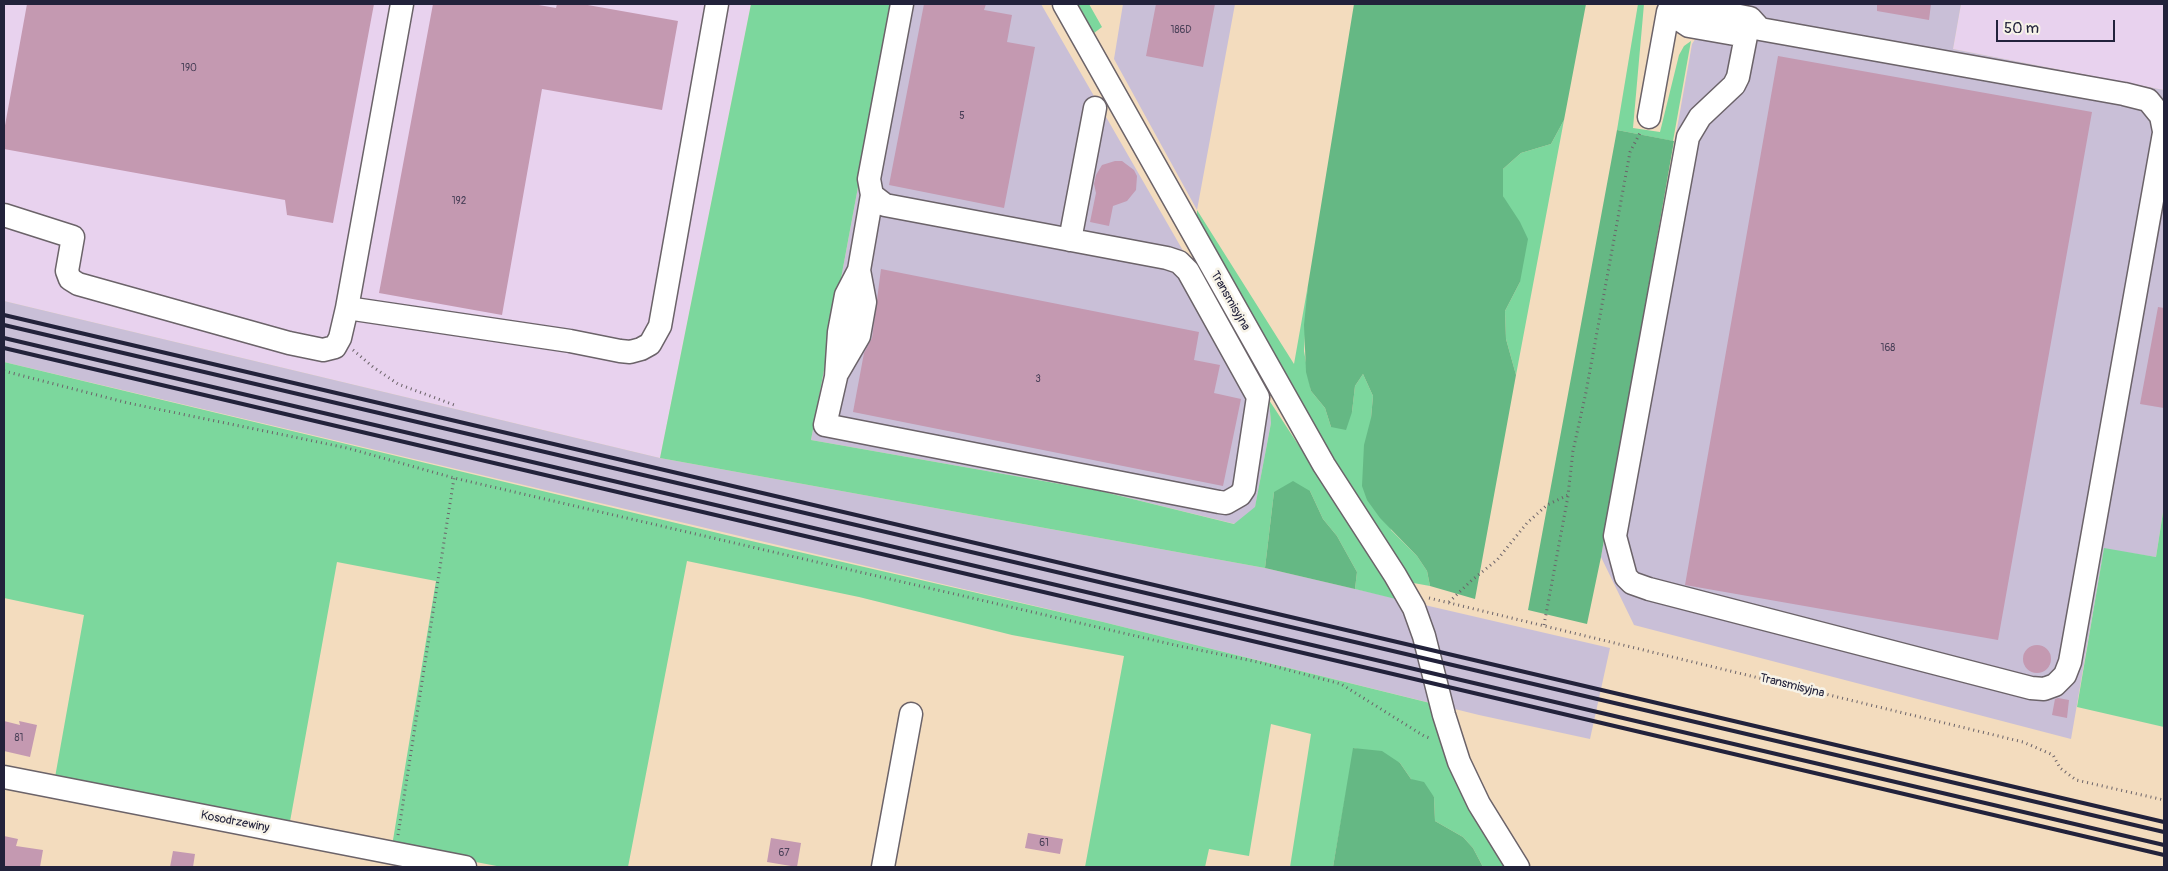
<!DOCTYPE html>
<style>
body{margin:0}
#map{position:relative;width:2168px;height:871px;overflow:hidden;background:#f3dcbe;font-family:Pangolin,sans-serif}
canvas{display:block}
.frame{position:absolute;inset:0;border:5px solid #22223b;pointer-events:none}
.scale{position:absolute;left:1996px;top:20px;width:119px;height:22px;box-sizing:border-box;border:2px solid #22223b;border-top:0;padding-left:6px;font-size:15px;line-height:18px;white-space:nowrap;color:#22223b;-webkit-text-stroke:4px #f7f3e8;paint-order:stroke}
</style>
<div id="map">
<canvas width="2168" height="871"></canvas>
<div class="frame"></div>
<div class="scale">50 m</div>
</div>
<script>
const ctx = document.querySelector('canvas').getContext('2d');
ctx.lineJoin = 'round';
function fill(path, color) {
  ctx.fillStyle = color;
  ctx.fill(path, 'evenodd');
}
function toPath(rows) {
  const path = new Path2D();
  for (const r of rows) {
    if (r.length === 3) {
      path.moveTo(r[0] + r[2], r[1]);
      path.arc(r[0], r[1], r[2], 0, 2 * Math.PI);
      continue;
    }
    path.moveTo(r[0], r[1]);
    for (let i = 2; i < r.length; i += 2) path.lineTo(r[i], r[i + 1]);
  }
  return path;
}
function trace(path, color, width, dash) {
  ctx.strokeStyle = color;
  ctx.lineWidth = width;
  ctx.lineCap = dash ? 'butt' : 'round';
  ctx.setLineDash(dash || []);
  ctx.stroke(path);
}
function drawText(font, color, halo, rows, align = 'center') {
  ctx.font = font + ' Pangolin,sans-serif';
  ctx.lineWidth = 5;
  ctx.setLineDash([]);
  ctx.textBaseline = 'middle';
  ctx.strokeStyle = halo;
  ctx.fillStyle = color;
  for (const [text, x, y, turn = 0] of rows) {
    ctx.save();
    ctx.translate(x, y);
    ctx.rotate((+turn || 0) * Math.PI / 180);
    ctx.textAlign = isNaN(turn) ? turn : align;
    if (halo) ctx.strokeText(text, 0, 0);
    ctx.fillText(text, 0, 0);
    ctx.restore();
  }
}
fill(toPath([
 [4,4,751,4,660,458,4,301],
 [1961,4,2164,4,2164,90,1953,49]
]), '#e8d2ee');
fill(toPath([
 [892,4,1041,4,1269,400,1271,423,1255,508,1235,524,1100,491,811,440],
 [1123,4,1235,4,1197,210,1114,59],
 [1718,4,1961,4,1953,49,2164,90,2164,506,2156,557,2104,549,2071,739,1634,625,1601,557,1692,44],
 [4,301,660,458,1265,568,1610,648,1590,739,1479,715,1103,622,4,362]
]), '#c9bfd7');
fill(toPath([
 [751,4,892,4,811,440,1100,491,1234,524,1255,507,1271,423,1269,400,1400,600,1355,589,1357,572,1337,536,1323,519,1310,491,1274,492,1265,568,660,458],
 [1072,4,1089,4,1102,27,1090,36],
 [1638,4,1644,4,1633,128,1660,132,1679,55,1684,46,1691,41,1673,141,1617,130],
 [1564,120,1516,375,1506,339,1505,311,1520,282,1503,196,1503,169,1521,153,1551,144],
 [1197,210,1294,364,1308,285,1304,351,1311,391,1325,408,1331,427,1352,412,1355,386,1363,374,1373,396,1371,418,1391,530,1417,556,1427,571,1430,586,1408,582,1290,391,1197,223],
 [4,362,747,540,1103,622,1430,703,1508,867,1483,867,1473,848,1463,837,1435,821,1434,797,1411,779,1400,763,1354,748,1333,867,1290,867,1311,734,1271,724,1249,856,1209,849,1205,867,1085,867,1124,656,1012,635,859,597,687,561,628,867,502,867,392,846,436,581,337,562,289,827,54,783,84,615,4,598],
 [2164,506,2164,727,2077,707,2104,548,2156,557]
]), '#7cd79d');
fill(toPath([
 [1354,4,1586,4,1564,120,1551,144,1521,153,1503,169,1503,196,1520,222,1528,239,1520,282,1505,311,1506,339,1516,375,1475,599,1430,586,1427,571,1417,556,1380,518,1367,500,1362,486,1364,445,1371,418,1373,396,1363,374,1355,386,1352,412,1346,430,1331,427,1325,408,1311,391,1306,372,1304,325,1308,285],
 [1617,130,1674,141,1601,557,1587,624,1528,610],
 [1293,481,1310,491,1323,519,1337,536,1357,572,1355,589,1265,568,1274,492],
 [1353,748,1382,751,1400,763,1411,779,1424,782,1434,797,1435,821,1463,837,1473,848,1483,867,1333,867]
]), '#65b884');
fill(toPath([
 [27,4,374,4,333,223,287,215,285,200,4,149,4,131],
 [433,4,533,4,556,8,557,4,582,4,678,21,662,110,542,89,502,315,379,293],
 [924,4,986,4,984,10,1012,15,1007,42,1035,47,1004,208,889,185],
 [1156,4,1215,4,1203,67,1146,56],
 [1877,4,1931,4,1929,20,1877,11],
 [1778,56,2092,112,1998,640,1685,585],
 [1115,161,1122,161,1134,170,1137,176,1136,190,1127,201,1113,206,1109,226,1090,222,1096,193,1094,184,1096,175,1102,165],
 [881,269,1199,332,1194,360,1220,365,1214,393,1241,399,1223,486,853,412,864,353,872,338],
 [2158,307,2164,308,2164,408,2140,404],
 [2037,659,14],
 [2058,698,2069,700,2067,718,2052,715,2055,699],
 [4,721,20,725,19,721,37,725,30,757,4,751],
 [1028,833,1063,839,1060,854,1025,848],
 [4,836,18,839,16,846,43,850,40,867,4,867],
 [771,838,801,843,797,867,767,862],
 [173,851,195,854,193,867,170,867]
]), '#c499b1');
const minor = toPath([
 [1064,4,1324,465,1395,575,1414,608,1424,636,1444,715,1459,762,1479,804,1518,867],
 [1668,12,1689,26,1746,36,1738,77,1734,85,1700,117,1688,137,1615,536,1626,577,1632,583,1649,589,2031,688,2044,689,2055,685,2065,675,2070,662,2164,133],
 [1668,12,1693,7,1750,18,1760,29,2124,94,2148,100,2161,116,2164,131],
 [1649,117,1668,12,1671,4],
 [872,195,859,270,846,295,839,332,836,377,825,425,1219,502,1226,503,1240,495,1244,489,1258,397,1188,271,1179,262,1167,258,885,205,872,195,869,179,902,4],
 [4,215,73,237,67,271,70,279,78,284,289,343,323,350,335,347,340,338,347,308,570,341,620,351,630,352,641,349,650,344,660,326,717,4],
 [1070,240,1095,108],
 [347,308,402,4],
 [838,372,859,336,865,302,859,270],
 [4,777,465,867],
 [883,867,911,714]
]);
trace(minor, '#6b6369', 25);
trace(toPath([
 [353,350,373,367,398,384,457,406],
 [4,371,128,403,347,448,454,478,1179,646,1258,662,1341,684,1424,736,1432,739],
 [1429,598,2023,742,2053,755,2060,768,2076,780,2164,800],
 [1449,602,1472,580,1497,560,1527,523,1547,505,1568,495,1573,451,1586,392,1630,152,1640,133],
 [1544,625,1568,496],
 [398,835,454,478]
]), '#6b6369', 3, [1, 4]);
trace(minor, '#fff', 22);
trace(toPath([
 [4,315,2164,822],
 [4,325,2164,832],
 [4,338,2164,845],
 [4,348,2164,855]
]), '#22223b', 4);
drawText('10px', '#4a4058', null, [
 ["186D",1181,30],
 ["190",189,68],
 ["5",962,116],
 ["192",459,201],
 ["168",1888,348],
 ["3",1038,379],
 ["81",19,738],
 ["61",1044,843],
 ["67",784,853]
]);
drawText('12px', '#22223b', '#f7f3e8', [
 ["Transmisyjna",1230,301,60],
 ["Transmisyjna",1792,686,14],
 ["Kosodrzewiny",235,822,11]
]);
</script>
